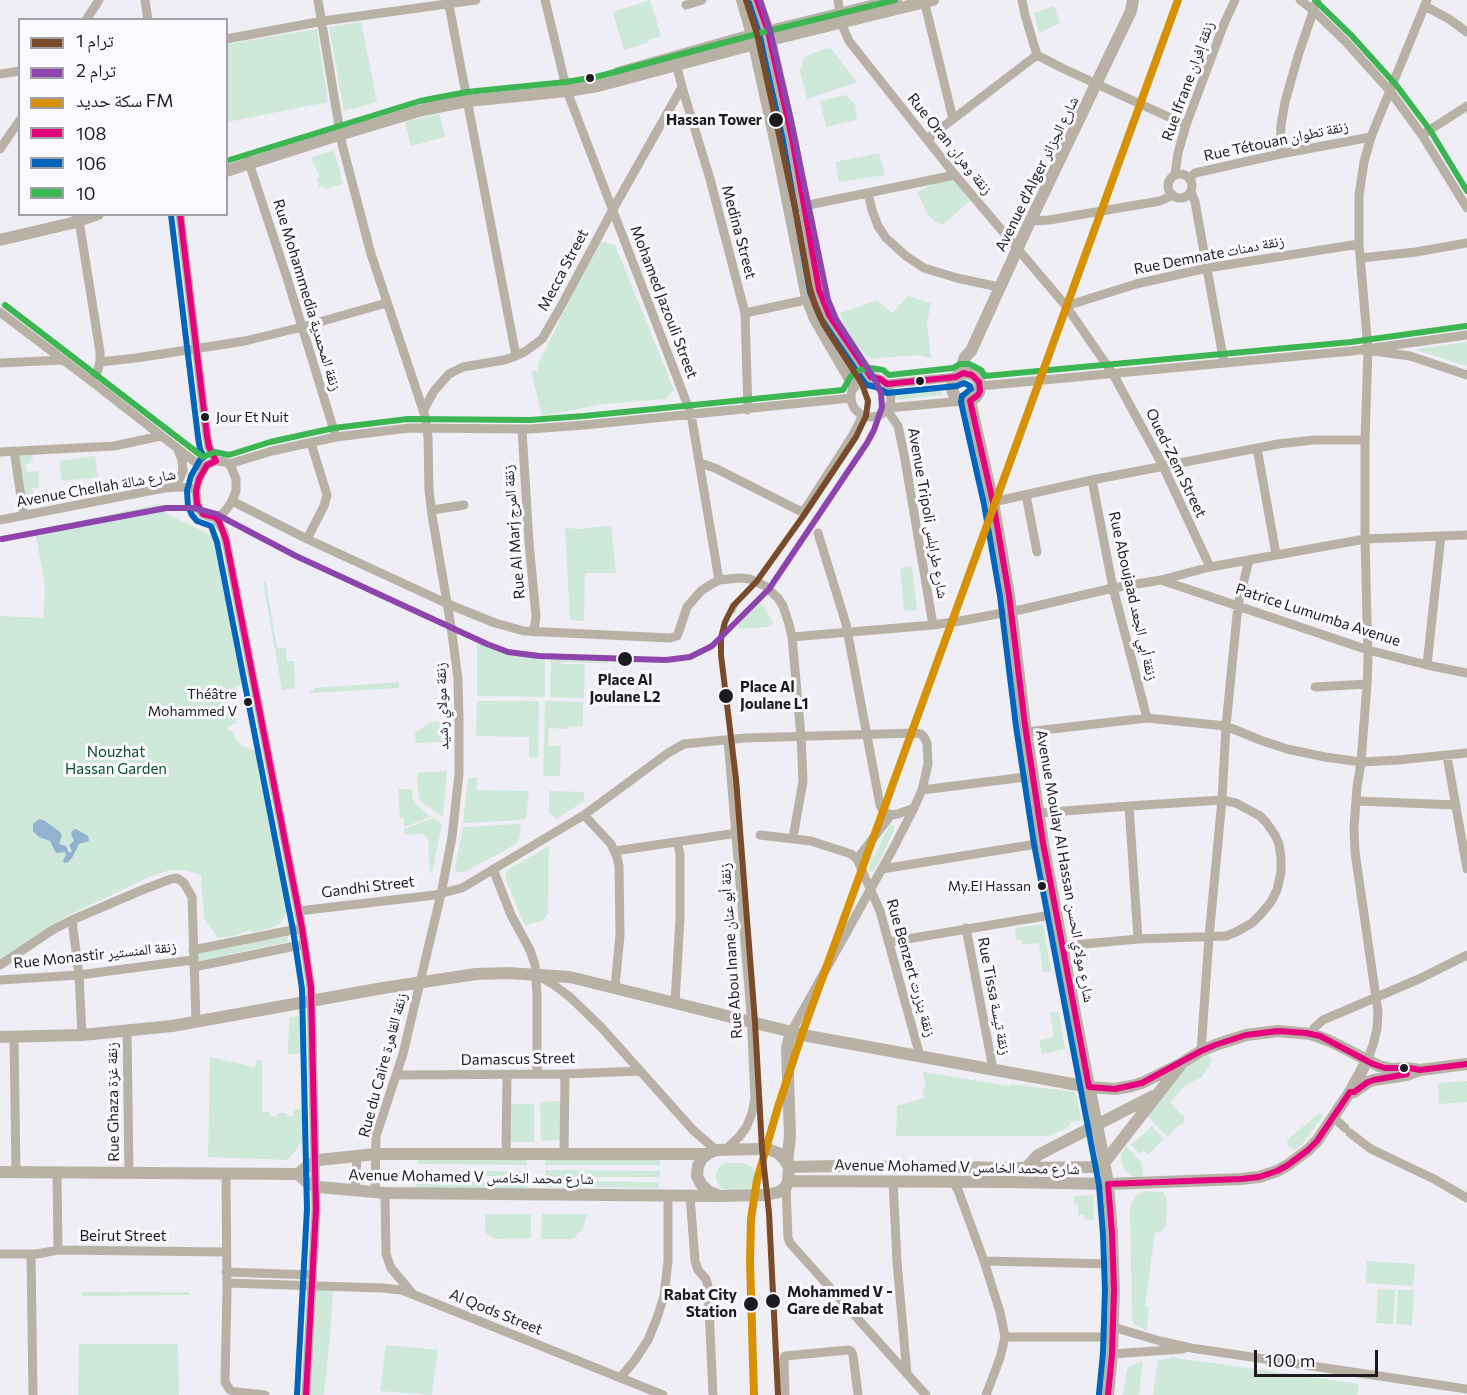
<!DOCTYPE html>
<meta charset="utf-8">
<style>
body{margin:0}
#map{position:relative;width:1467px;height:1395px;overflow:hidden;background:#efeef4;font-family:Commissioner,"Noto Naskh Arabic",sans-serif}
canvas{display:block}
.legend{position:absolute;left:18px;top:18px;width:210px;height:198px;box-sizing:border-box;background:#faf9fe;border:2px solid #a1a0a5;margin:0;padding:8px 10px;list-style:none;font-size:18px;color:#1c1b20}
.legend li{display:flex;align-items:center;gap:12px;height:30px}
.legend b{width:30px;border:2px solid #a1a0a5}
.scale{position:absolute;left:1254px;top:1350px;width:124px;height:27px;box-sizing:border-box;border:3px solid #1c1b20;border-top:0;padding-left:8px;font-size:18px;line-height:21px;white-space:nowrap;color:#1c1b20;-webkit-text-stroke:4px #faf9fe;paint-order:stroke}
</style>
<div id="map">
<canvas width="1467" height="1395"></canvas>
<ul class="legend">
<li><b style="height:8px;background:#7a4b2a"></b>ترام 1</li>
<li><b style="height:8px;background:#8e44ad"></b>ترام 2</li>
<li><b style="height:8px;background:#d69105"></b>سكة حديد FM</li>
<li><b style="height:8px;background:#e5007d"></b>108</li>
<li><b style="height:8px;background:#0065bd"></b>106</li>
<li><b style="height:8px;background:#3bb653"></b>10</li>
</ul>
<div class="scale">100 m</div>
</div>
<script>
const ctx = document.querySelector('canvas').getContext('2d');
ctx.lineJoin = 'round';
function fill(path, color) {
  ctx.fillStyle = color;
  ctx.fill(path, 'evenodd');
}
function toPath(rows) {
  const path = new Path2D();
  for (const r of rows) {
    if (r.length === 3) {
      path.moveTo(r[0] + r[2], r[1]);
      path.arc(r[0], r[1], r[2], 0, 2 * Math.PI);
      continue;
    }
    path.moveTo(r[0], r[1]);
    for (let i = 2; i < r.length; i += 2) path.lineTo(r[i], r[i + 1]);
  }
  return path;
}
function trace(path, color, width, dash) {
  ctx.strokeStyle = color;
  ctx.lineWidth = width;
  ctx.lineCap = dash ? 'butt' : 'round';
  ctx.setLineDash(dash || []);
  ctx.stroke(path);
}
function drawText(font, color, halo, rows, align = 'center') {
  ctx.font = font + ' Commissioner,"Noto Naskh Arabic",sans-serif';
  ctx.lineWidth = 6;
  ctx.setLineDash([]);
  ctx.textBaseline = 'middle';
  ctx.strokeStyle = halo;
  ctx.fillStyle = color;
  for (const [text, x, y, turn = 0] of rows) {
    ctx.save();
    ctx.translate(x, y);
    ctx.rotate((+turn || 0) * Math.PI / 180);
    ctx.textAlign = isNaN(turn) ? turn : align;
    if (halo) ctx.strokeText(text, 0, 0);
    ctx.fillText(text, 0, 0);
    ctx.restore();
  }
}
fill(toPath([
 [650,0,661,36,648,40,649,42,624,50,613,12],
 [1054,6,1060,23,1039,33,1034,13],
 [361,22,377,102,344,111,329,27],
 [317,29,328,102,227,122,227,44],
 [831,48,857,82,807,99,799,68,803,67,802,61,806,56,825,49],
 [846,95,855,104,857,120,826,127,820,101],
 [439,113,445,137,411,146,405,122],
 [334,150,343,184,324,189,323,186,319,187,317,178,320,177,311,158],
 [879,153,885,175,839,182,835,162],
 [943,179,952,180,958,184,970,201,942,225,936,222,928,215,917,192],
 [599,241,615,245,674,390,666,399,604,404,542,416,531,371,538,371,538,364],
 [908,296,931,303,927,322,931,358,916,355,869,359,847,333,840,313,877,300,892,313],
 [1467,342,1467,366,1419,351,1418,349],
 [941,385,942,395,897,400,896,390],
 [32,453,33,460,30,460,31,463,25,464,27,472,38,471,39,487,32,488,35,499,27,500,18,454],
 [95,456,98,477,62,481,59,461],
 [160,504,167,514,215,537,243,683,234,688,231,698,227,699,227,702,235,704,236,724,232,724,232,726,228,727,228,731,233,731,236,740,243,746,256,751,287,911,279,925,254,932,250,930,233,936,218,938,204,918,201,875,184,870,170,870,149,877,65,917,0,959,0,616,43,618,45,586,35,530],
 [611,525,616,573,585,573,584,621,570,620,565,528,582,529],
 [912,566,917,610,904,611,900,568],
 [263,582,266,582,277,648,286,648,287,661,294,661,295,688,282,690],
 [756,602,761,604,767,612,773,622,772,625,768,627,739,629,738,625,753,604],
 [477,639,512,650,545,655,545,697,477,696],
 [551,655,608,657,608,663,561,662,561,664,585,664,584,698,550,697],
 [399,682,399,688,310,693,310,691,314,691,314,688],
 [477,701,539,701,538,758,529,757,529,737,476,736],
 [545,701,583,702,583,726,569,726,569,729,549,728,548,746,561,746,560,776,543,776],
 [448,721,448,747,440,747,440,742,416,743,415,733,430,722],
 [447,771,443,817,424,804,419,798,417,773],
 [468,778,477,778,477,790,529,791,526,818,522,820,463,823],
 [412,789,413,799,417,805,431,817,404,827,404,818,400,818,398,789],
 [549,791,584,792,584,801,556,819,553,815,549,815],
 [433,818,442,824,432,873,430,873,428,838,423,834,405,835,404,829],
 [518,824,520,826,521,829,519,839,516,844,463,873,456,871,455,866,463,827],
 [890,824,894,825,894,830,875,870,871,872,868,870,869,866],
 [549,846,548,914,542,921,526,925,524,924,506,880,506,873,509,869],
 [1043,924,1051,971,1043,972,1039,943,1022,945,1021,940,1016,940,1015,928],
 [287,934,288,942,199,961,197,953],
 [1059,1012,1065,1049,1042,1054,1039,1040,1054,1037,1050,1013],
 [297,1016,306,1024,305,1054,288,1054,289,1018],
 [1208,1054,1212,1061,1202,1077,1187,1084,1170,1102,1181,1115,1181,1116,1183,1115,1185,1118,1184,1119,1185,1121,1182,1125,1180,1124,1167,1137,1146,1114,1177,1076,1189,1066],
 [210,1057,255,1067,256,1060,262,1061,262,1112,269,1112,269,1116,277,1116,278,1113,286,1113,287,1116,293,1116,293,1109,300,1109,305,1103,305,1138,288,1160,208,1157],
 [923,1072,1010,1086,1011,1084,1075,1092,1082,1121,1071,1122,1068,1128,1048,1136,896,1136,897,1106,924,1098,922,1089,926,1088],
 [1467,1081,1467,1102,1439,1104,1438,1083],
 [560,1101,560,1140,541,1141,540,1102],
 [510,1104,534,1104,534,1142,510,1142],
 [1320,1113,1323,1116,1302,1144,1296,1150,1288,1146,1287,1142,1289,1138],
 [1152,1126,1164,1139,1148,1155,1144,1150,1140,1154,1131,1145],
 [1126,1146,1141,1162,1143,1177,1134,1177,1130,1175,1123,1168,1121,1159,1121,1155],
 [417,1159,527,1160,527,1165,417,1164],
 [545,1160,660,1160,660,1165,545,1165],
 [725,1163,743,1163,751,1166,756,1174,756,1182,753,1186,747,1190,727,1190,721,1188,716,1180,716,1173,719,1167],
 [545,1170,660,1171,660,1177,545,1177],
 [416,1171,527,1171,527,1176,416,1176],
 [545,1181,659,1182,659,1188,544,1187],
 [416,1182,527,1182,527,1188,416,1188],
 [1145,1191,1163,1192,1167,1198,1166,1225,1162,1231,1155,1233,1145,1306,1149,1307,1147,1331,1134,1324,1132,1320,1130,1207,1135,1196],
 [1093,1195,1094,1220,1085,1220,1084,1215,1078,1215,1078,1205,1074,1204,1074,1196],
 [485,1214,531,1214,531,1238,496,1239,492,1237,486,1233,485,1229],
 [542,1214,587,1214,583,1229,574,1238,569,1239,541,1239],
 [1367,1261,1415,1264,1413,1286,1365,1283],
 [314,1287,333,1290,330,1337,324,1395,308,1395],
 [1378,1289,1395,1290,1393,1324,1376,1323],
 [1398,1290,1414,1290,1412,1325,1396,1324],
 [81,1292,189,1292,190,1295,81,1296],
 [79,1344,178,1344,179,1395,78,1395],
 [386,1345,438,1350,432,1395,380,1391],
 [1170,1357,1359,1384,1357,1395,1153,1395,1158,1360,1169,1359],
 [1143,1361,1139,1395,1123,1395,1127,1370,1130,1366]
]), '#cee8da');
fill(toPath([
 [39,819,45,821,60,832,62,836,59,844,66,846,69,853,72,851,69,845,74,841,71,833,74,829,78,830,88,836,89,841,79,844,72,858,68,862,64,863,63,861,66,855,65,852,56,853,50,841,39,837,33,831,33,824]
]), '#92b2cf');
trace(toPath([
 [145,0,148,20],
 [318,0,342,144,371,254,425,416,428,438,429,490,432,515,451,626,458,679,459,719,459,774,452,837,441,894,403,1054,376,1136,375,1192],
 [448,0,516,356],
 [545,0,567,91,691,414,719,580],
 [838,0,841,23,849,41,955,175,1066,306,1113,374,1163,466,1210,567],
 [924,0,953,119],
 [1022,0,1025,15,1037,55],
 [1300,0,1313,10,1346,42,1390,91,1422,135,1467,208],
 [686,5,702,0],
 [1425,6,1449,19,1467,32],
 [86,20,99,0],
 [226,39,323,21,476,0],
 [1037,55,1062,68,1186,125],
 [675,59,682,87,710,179,745,313,748,410],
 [0,74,20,71],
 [1422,135,1467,106],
 [927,139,1037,55],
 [0,149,20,120],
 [1280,154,1281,125,1285,102,1298,56,1317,0],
 [247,157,287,278,336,437],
 [1180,186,12],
 [1175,174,1178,153,1186,125,1224,24,1235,0],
 [1190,178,1195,173,1280,154,1371,137],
 [1191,192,1195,202,1224,363],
 [868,193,872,210,878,226,886,238,906,256,924,268,957,278,999,287],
 [789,209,955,175],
 [78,214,100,352,100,362,97,373,91,381],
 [180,214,207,436,209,447,216,461],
 [1031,221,1049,220,1160,201,1173,195],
 [1361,258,1416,252,1467,243],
 [1066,306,1136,284,1207,268,1359,244],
 [0,312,91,381,204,469],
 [745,313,801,301,807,298],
 [1373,351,1410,356,1467,375],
 [100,362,136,358,245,341,302,327,386,303],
 [0,363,63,360],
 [871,397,20],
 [887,384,956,377],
 [980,386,1352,351,1467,335],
 [888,408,962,401],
 [887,410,898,426,904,454,933,625],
 [423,411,434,391,449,374,463,367,504,360,516,356,526,351,542,339,559,310,612,211,682,87],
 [522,429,529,543,536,616,534,632],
 [1257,448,1276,554],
 [14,451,24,515],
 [0,452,114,446,161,436],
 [216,461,225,462,229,464,232,469,236,479,236,491,232,501,226,510,221,515,211,517,203,514,198,508,196,491,199,479,204,469,207,465,216,461],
 [700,463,715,468,800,511,803,511,806,508,853,435,863,415],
 [229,464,272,451,336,437,409,428,530,429,585,425,851,398],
 [1092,480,1113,588,1147,718],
 [172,487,179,480,183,471,182,460,178,450],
 [1026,495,1037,552],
 [232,501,307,539,448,604,495,623,524,631,670,638,677,636,679,631,687,607,701,591,710,585,719,580,739,578,750,579,765,586,778,598,783,606,789,624,792,637,801,736,803,781,793,838],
 [993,502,1092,480,1278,444,1314,440,1365,440],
 [432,510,464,505],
 [215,517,224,532,227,545,302,928,311,988,316,1209,306,1395],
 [0,520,164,488,180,487,196,489],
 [818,533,846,624,880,805,884,812,891,815,898,814,914,808],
 [307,539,324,506,327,495,311,443],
 [1161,580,1368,650,1427,665,1467,673],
 [792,637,933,625,960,621,1024,609,1113,588,1161,580,1210,567,1365,539,1467,535],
 [1427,665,1441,536],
 [1315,687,1367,684],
 [1026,732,1147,718,1226,726,1260,740,1287,749,1325,757,1361,762,1398,760,1467,753],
 [1447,756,1467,869],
 [922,790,1033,776],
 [1356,801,1456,805],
 [1129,806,1138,939],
 [1039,813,1129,806,1222,800,1236,803,1260,816,1266,822,1275,835,1279,844,1281,859,1281,872,1277,890,1271,902,1261,914,1252,923,1236,932,1226,936,1138,939,1063,946],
 [584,815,611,844,617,857,619,866,620,935,615,987],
 [760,835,811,841,851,854,857,859,880,911,920,1056],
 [615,851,737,833],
 [857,859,891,815],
 [493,869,511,915,530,950,535,965,537,994,537,1074],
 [882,869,1043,843],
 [299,911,435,895,462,888,584,815,668,753,684,744,745,738,915,733,921,734,924,737,927,743,928,764,922,790,914,808,893,849,791,1032],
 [72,920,79,975,82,1035],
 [966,928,993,1069],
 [889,942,1057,914],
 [193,950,302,928],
 [0,965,54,929,72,920,142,890,171,879,177,878,184,883,192,897,196,1021],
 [194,967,305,944],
 [539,976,554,985,570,997,601,1027,693,1130,716,1150],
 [0,980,79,975,193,960],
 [675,1002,680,919,680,854,677,842],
 [127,1030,129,1173],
 [1311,1034,1314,1028,1323,1020,1419,979,1467,955],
 [14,1037,16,1172],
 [1201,1051,1209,937,1222,800,1226,726,1238,605,1249,560],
 [1367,1061,1373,1045,1377,1029,1378,1012,1355,852,1354,828,1357,787,1361,762,1367,684,1368,662,1365,539,1365,440,1368,349,1359,244,1359,195,1364,162,1371,137,1427,0],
 [397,1075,565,1074,639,1071],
 [1333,1117,1345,1128],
 [1350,1133,1371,1149,1434,1179,1467,1198],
 [725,1150,739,1137,747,1126,752,1113,755,1099,751,1013,728,740],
 [506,1155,507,1075],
 [564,1155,565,1074],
 [57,1173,58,1250],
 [226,1173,227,1291,225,1382,230,1390,237,1392,265,1395],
 [893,1181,897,1262,907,1374],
 [953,1182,958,1190,984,1261,1000,1312,1005,1337,1000,1358,986,1395],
 [786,1187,788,1238,790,1243,926,1395],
 [355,1191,357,1156],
 [385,1193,386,1254,391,1268,412,1293],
 [690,1195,695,1261,698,1270,706,1279,708,1286,713,1395],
 [0,1254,37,1254,58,1250,226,1252],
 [31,1254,33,1395],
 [984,1261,1114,1264],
 [226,1272,312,1275],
 [227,1283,382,1288,402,1290,663,1395],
 [1113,1327,1160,1341,1191,1348,1467,1389],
 [1005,1337,1113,1337],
 [1112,1354,1183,1349],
 [620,1378,635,1360,648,1340,657,1318,664,1296,668,1261,668,1195],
 [785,1395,784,1359,785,1356,848,1350,851,1351,853,1355,858,1395]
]), '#b8b1a6', 9);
trace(toPath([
 [742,0,751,31,779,158,807,298,815,319,854,386],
 [757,0,768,31,792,138,819,290,829,315,871,377],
 [618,73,741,38,896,0],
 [226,171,329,138,422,110,468,101,567,91,598,86,770,40,933,0],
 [0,240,72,223,98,214],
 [966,387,14],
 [959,375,965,357,971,351,1026,230,1131,11,1133,0],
 [970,401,993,502,1009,595,1025,725,1043,843,1084,1061,1102,1150,1108,1184,1112,1233,1114,1290,1112,1354,1108,1395],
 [0,1037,82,1035,172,1026,383,988,476,974,507,973,570,977,808,1036,1089,1087,1115,1089,1131,1086,1142,1083,1182,1063],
 [1351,1092,1354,1092,1368,1082,1374,1080,1407,1075,1420,1070,1467,1064],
 [761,1149,768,1149,778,1153,784,1159,789,1167,788,1181,786,1187,779,1192,766,1195,720,1196,709,1192,701,1184,697,1176,698,1166,702,1158,709,1153,716,1150,761,1149],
 [787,1163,790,1136,787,1048,791,1032],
 [789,1167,835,1166,1026,1168,1094,1167,1104,1163,1182,1063,1201,1051,1215,1045,1246,1035,1278,1031,1311,1034,1330,1041,1379,1066,1391,1069,1406,1068,1420,1070],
 [1026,1168,1038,1155,1153,1096],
 [0,1172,298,1174,309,1165,319,1160,375,1154,706,1154],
 [298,1174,309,1184,319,1187,385,1193,720,1196],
 [788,1181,1009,1182,1108,1184,1241,1179,1259,1177,1277,1171,1288,1165,1308,1150,1317,1141,1350,1092,1367,1061]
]), '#b8b1a5', 12);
trace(toPath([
 [734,613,739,600]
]), '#b6b2ae', 1.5);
trace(toPath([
 [757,0,768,31,792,138,819,290,829,315,871,377,880,379,887,384,956,377,963,373,972,375,979,382,980,391,978,395,970,401,993,502,1009,595,1025,725,1043,843,1089,1087,1115,1089,1142,1083,1201,1051,1215,1045,1246,1035,1278,1031,1306,1033,1320,1036,1373,1064,1385,1068,1410,1068,1420,1070,1467,1064],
 [180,214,207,436,209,447,216,461,207,465,199,479,196,491,197,504,203,514,215,517,219,521,226,540,302,928,311,988,316,1209,306,1395],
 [1108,1395,1112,1354,1114,1290,1112,1233,1108,1184,1241,1179,1259,1177,1277,1171,1288,1165,1308,1150,1317,1141,1350,1092,1354,1092,1368,1082,1374,1080,1407,1074]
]), '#e5007d', 6);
trace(toPath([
 [749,3,759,33,783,140,810,292,821,319,864,382,867,385,876,387,887,393,957,386,964,383,970,386,971,389,962,396,961,402,984,504,1000,596,1016,726,1034,844,1099,1185,1103,1234,1105,1290,1103,1353,1099,1394],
 [171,215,198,437,200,449,204,457,200,460,191,476,187,491,188,506,192,515,197,521,211,526,217,542,293,930,302,989,307,1209,297,1395]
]), '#0065bd', 6);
trace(toPath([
 [1315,0,1352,36,1397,86,1430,130,1467,191],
 [226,161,420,101,467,92,566,82,596,77,768,31,895,0],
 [5,305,203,457,215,452,229,455,270,442,334,428,408,419,530,420,584,416,843,390,851,376,860,370,870,368,883,370,889,375,953,368,960,364,969,364,981,370,985,376,1351,342,1466,326]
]), '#3bb653', 6);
trace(toPath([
 [754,1395,750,1262,751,1219,757,1180,778,1107,802,1034,1178,0]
]), '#d69105', 8);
trace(toPath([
 [746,0,757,34,795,208,810,289,815,305,824,325,862,384,868,401,866,416,856,437,804,515,757,581,733,606,725,622,721,638,721,655,736,779,755,1022,762,1149,769,1213,778,1395]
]), '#7a4b2a', 6);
trace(toPath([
 [2,539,166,508,194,508,216,514,296,556,487,644,508,652,539,656,666,660,690,657,712,646,769,589,867,443,874,430,882,407,881,393,875,380,836,319,828,300,790,116,770,31,760,0]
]), '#8e44ad', 6);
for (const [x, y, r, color] of [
 [590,78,5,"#1c1b20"],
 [776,120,8,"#1c1b20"],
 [920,381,5,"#1c1b20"],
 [205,417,5,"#1c1b20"],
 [625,659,8,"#1c1b20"],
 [726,696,8,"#1c1b20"],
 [248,702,5,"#1c1b20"],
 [1042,886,5,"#1c1b20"],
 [1404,1068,5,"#1c1b20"],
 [773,1301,8,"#1c1b20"],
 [751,1304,8,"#1c1b20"]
]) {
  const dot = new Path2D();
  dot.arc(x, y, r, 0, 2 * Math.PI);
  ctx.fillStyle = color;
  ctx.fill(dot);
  trace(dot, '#faf9fe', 2);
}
drawText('14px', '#1c1b20', '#faf9fe', [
 ["Jour Et Nuit",216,417,"left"],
 ["Théâtre",237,694],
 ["Mohammed V",237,711],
 ["My.El Hassan",1031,886]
], 'right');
drawText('15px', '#1c1b20', '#faf9fe', [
 ["Rue Ifrane زنقة إفران",1188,81,-70],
 ["Rue Tétouan زنقة تطوان",1276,141,-12],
 ["Rue Oran زنقة وهران",950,144,51],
 ["Avenue d'Alger شارع الجزائر",1037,174,-64],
 ["Medina Street",739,232,75],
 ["Rue Demnate زنقة دمنات",1209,255,-11],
 ["Mecca Street",563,270,-62],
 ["Rue Mohammedia زنقة المحمدية",307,295,73],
 ["Mohamed Jazouli Street",664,302,69],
 ["Oued-Zem Street",1176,463,64],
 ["Avenue Chellah شارع شالة",96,488,-10],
 ["Avenue Tripoli شارع طرابلس",928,513,80],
 ["Rue Al Marj زنقة المرج",514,532,-95],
 ["Rue Aboujaad زنقة أبي الجعد",1133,596,77],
 ["Patrice Lumumba Avenue",1318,615,18],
 ["زنقة مولاي رشيد",442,706,-92],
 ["Avenue Moulay Al Hassan شارع مولاي الحسن",1065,866,80],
 ["Gandhi Street",368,887,-7],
 ["Rue Abou Inane زنقة أبو عنان",731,951,-94],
 ["Rue Monastir زنقة المنستير",95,955,-6],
 ["Rue Benzert زنقة بنزرت",911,968,74],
 ["Rue Tissa زنقة تيسة",994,996,79],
 ["Damascus Street",518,1059,-1],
 ["Rue du Caire زنقة القاهرة",383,1065,-75],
 ["Rue Ghaza زنقة غزة",113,1102,-91],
 ["Avenue Mohamed V شارع محمد الخامس",957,1167,1],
 ["Avenue Mohamed V شارع محمد الخامس",471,1177,1],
 ["Beirut Street",123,1236],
 ["Al Qods Street",496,1312,22]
]);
drawText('bold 15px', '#1c1b20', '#faf9fe', [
 ["Hassan Tower",762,120],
 ["Place Al",625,680,"center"],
 ["Joulane L2",625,697,"center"],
 ["Place Al",740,687,"left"],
 ["Joulane L1",740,704,"left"],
 ["Mohammed V -",787,1292,"left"],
 ["Gare de Rabat",787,1309,"left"],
 ["Rabat City",737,1295],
 ["Station",737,1312]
], 'right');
drawText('15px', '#074e2e', '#faf9fe', [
 ["Nouzhat",116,752],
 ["Hassan Garden",116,769]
]);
</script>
